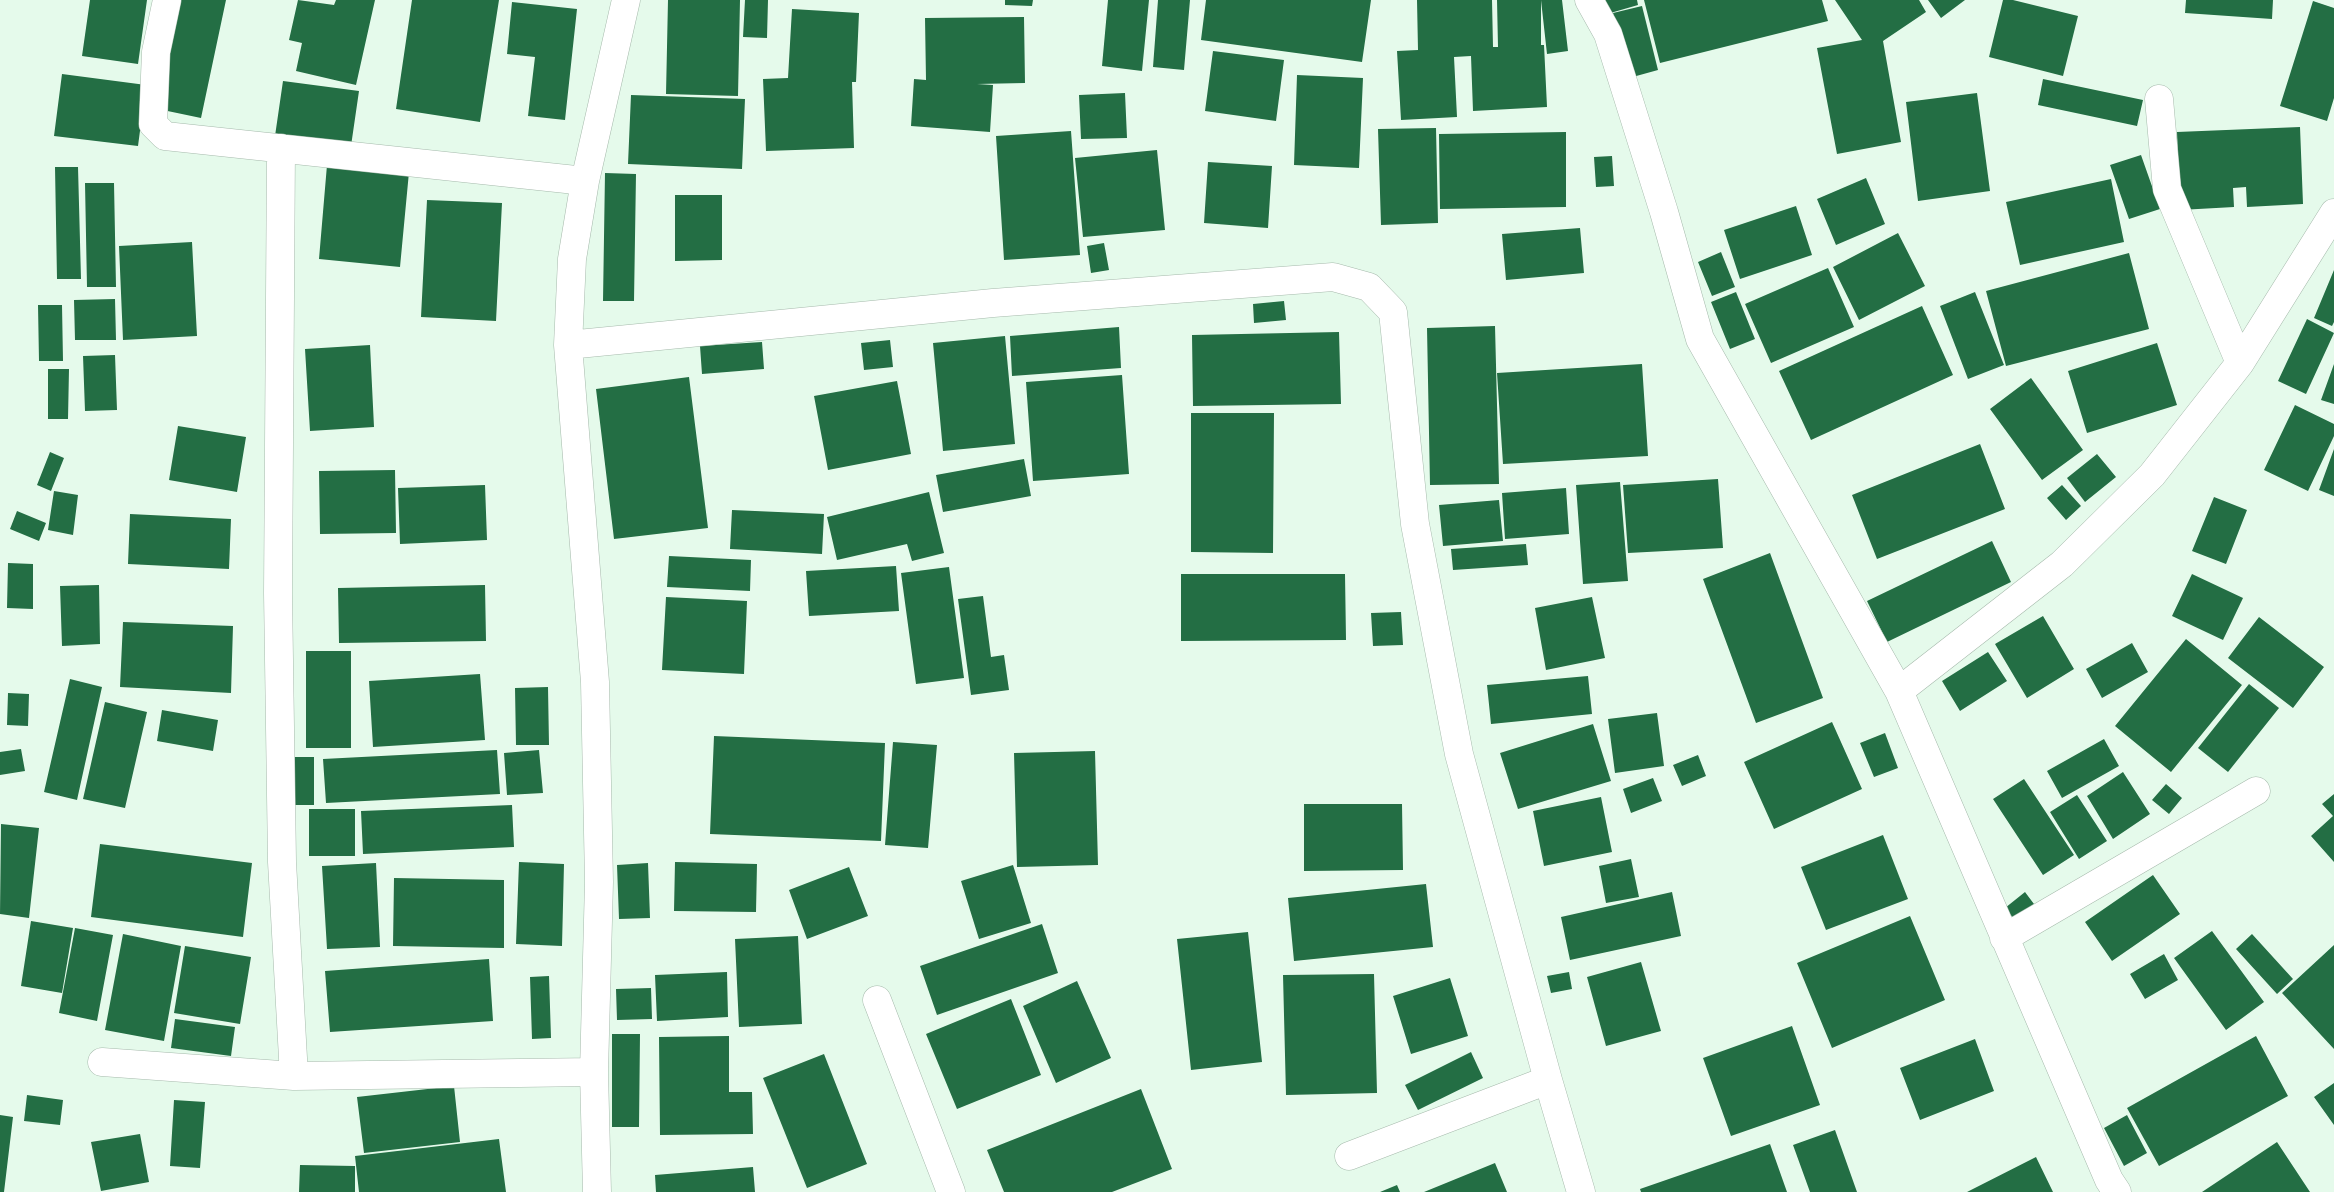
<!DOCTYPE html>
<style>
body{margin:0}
canvas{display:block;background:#e5faeb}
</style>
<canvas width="2334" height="1192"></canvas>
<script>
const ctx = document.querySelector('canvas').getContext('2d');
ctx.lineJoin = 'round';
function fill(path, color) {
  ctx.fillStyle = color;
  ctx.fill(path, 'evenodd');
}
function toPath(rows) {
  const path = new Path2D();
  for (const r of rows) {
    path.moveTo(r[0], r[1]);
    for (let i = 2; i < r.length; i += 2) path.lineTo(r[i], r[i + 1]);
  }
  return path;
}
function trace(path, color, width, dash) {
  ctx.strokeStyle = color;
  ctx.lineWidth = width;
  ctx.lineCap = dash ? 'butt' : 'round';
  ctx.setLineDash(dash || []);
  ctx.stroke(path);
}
fill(toPath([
 [90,0,147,0,138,64,82,56],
 [180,0,226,0,201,118,158,109],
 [298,0,334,5,336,0,375,0,356,85,296,71,302,43,289,40],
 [412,0,499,0,480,122,396,109],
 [668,0,740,0,738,96,666,94],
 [745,0,768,0,767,38,743,37],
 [1005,0,1033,0,1032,6,1005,5],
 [1108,0,1149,0,1142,71,1102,66],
 [1158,0,1190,0,1184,70,1153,67],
 [1206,0,1371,0,1362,62,1201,40],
 [1417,0,1492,0,1493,47,1498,47,1497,0,1541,0,1541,45,1544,45,1547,107,1473,111,1471,56,1454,57,1457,117,1401,120,1397,51,1418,50],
 [1541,0,1562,0,1568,51,1547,54],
 [1602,0,1637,0,1638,5,1607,14],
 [1644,0,1822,0,1828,21,1660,63],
 [1835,0,1919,0,1926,12,1883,41,1901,142,1837,154,1817,48,1862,40],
 [1928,0,1965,0,1941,18],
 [2003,0,2013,0,2078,16,2063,76,1989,57],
 [2186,0,2273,0,2272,19,2185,13],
 [2313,1,2334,8,2334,98,2327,121,2280,106],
 [512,2,577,9,565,120,528,116,535,57,507,54],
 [1642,6,1658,70,1629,78,1613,13],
 [792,9,859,13,856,82,852,82,854,148,766,151,763,79,788,78],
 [1024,17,1025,83,977,84,993,85,990,132,911,126,914,79,926,80,925,18],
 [1213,51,1284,60,1276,121,1205,111],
 [62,74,146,85,138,146,54,136],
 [1297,75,1363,78,1359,168,1294,165],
 [2043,79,2143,100,2137,126,2038,105],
 [283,81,359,91,351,146,275,136],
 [1125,93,1127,138,1081,139,1079,95],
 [1977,93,1990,191,1918,201,1906,102],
 [631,95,745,99,742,169,628,164],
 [2300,127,2303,204,2247,207,2246,187,2233,188,2234,207,2180,210,2177,132],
 [1436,128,1438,223,1381,225,1378,129],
 [1071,131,1080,255,1004,260,996,136],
 [1566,132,1566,207,1440,209,1439,134],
 [1157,150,1165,230,1083,237,1075,158],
 [2141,155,2160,209,2129,219,2110,165],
 [1612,156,1614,186,1596,187,1594,157],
 [1208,162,1272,166,1268,228,1204,223],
 [327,165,409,172,400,267,319,259],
 [55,167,78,167,81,279,57,279],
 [605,173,636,174,634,301,603,301],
 [1866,178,1885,224,1836,245,1817,199],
 [2111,179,2124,242,2020,265,2006,202],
 [85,183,114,183,116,287,87,287],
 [675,195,722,195,722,260,675,261],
 [427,200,502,203,496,321,421,317],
 [1796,206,1812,255,1740,279,1724,230],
 [1580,228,1584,273,1506,280,1502,234],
 [1898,233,1925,286,1859,320,1833,267],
 [192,242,197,336,123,340,119,246],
 [1104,243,1109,270,1091,273,1087,246],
 [1721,252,1735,287,1712,296,1698,262],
 [2129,253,2149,329,2006,366,1986,291],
 [1828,268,1854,327,1771,363,1745,304],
 [2334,270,2334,322,2332,326,2314,318],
 [1736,292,1755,339,1730,349,1711,302],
 [1975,292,2004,365,1968,379,1940,306],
 [115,299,116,340,75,340,74,300],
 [1284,301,1286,320,1254,323,1253,304],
 [38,305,62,305,63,361,39,361],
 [1922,306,1953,375,1811,440,1779,371],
 [2307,319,2334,333,2306,394,2278,381],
 [1495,326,1499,484,1430,485,1427,328],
 [1119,327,1121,368,1012,376,1010,336],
 [1339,332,1341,404,1193,406,1192,335],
 [1005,336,1015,444,943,451,933,343],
 [890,340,893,367,864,370,861,343],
 [762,342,764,369,702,374,700,346],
 [2157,343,2177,405,2087,433,2068,371],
 [370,345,374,427,310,431,305,349],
 [115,355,117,410,85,411,83,356],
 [1642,364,1648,456,1503,464,1497,373],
 [2334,364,2334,404,2321,400],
 [48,369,69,369,68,419,48,419],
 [1122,375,1129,474,1033,481,1026,382],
 [689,377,708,528,614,539,596,389],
 [2031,378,2083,450,2042,480,1990,409],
 [897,381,911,454,828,470,814,396],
 [2295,405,2334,424,2334,436,2308,491,2264,470],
 [1191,413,1274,413,1273,553,1191,552],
 [178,426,246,437,237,492,169,480],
 [1980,444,2005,509,1877,559,1852,495],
 [2334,449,2334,496,2319,490],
 [50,452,64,458,51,491,37,485],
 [2097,454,2116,477,2085,502,2067,478],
 [1024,459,1031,496,943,512,936,475],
 [395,470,396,533,320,534,319,471],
 [1718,479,1723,548,1628,553,1623,485],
 [1620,482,1628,581,1583,584,1576,485],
 [485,485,487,540,400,544,398,488],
 [2062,485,2081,506,2066,520,2047,498],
 [1566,488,1569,534,1505,539,1502,493],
 [54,491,78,495,73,535,48,530],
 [929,492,944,553,912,561,907,544,837,560,827,517],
 [2214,497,2247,510,2226,564,2192,551],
 [1499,500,1503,541,1443,546,1439,505],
 [732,510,824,514,822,554,730,549],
 [17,511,46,523,39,541,10,529],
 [130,514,231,519,229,569,128,564],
 [1992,541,2011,582,1887,642,1867,601],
 [1526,544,1528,565,1453,570,1451,549],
 [1770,553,1823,698,1756,723,1703,579],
 [669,556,751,560,750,591,667,587],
 [8,563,33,564,33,609,7,608],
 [896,566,899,611,809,616,806,571],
 [949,567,964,678,916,684,901,573],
 [1181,574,1345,574,1346,640,1181,641],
 [2192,574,2243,598,2223,640,2172,616],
 [99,585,100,644,62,646,60,586],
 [485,585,486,641,339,643,338,588],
 [983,596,991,657,1004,655,1009,690,971,695,958,599],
 [666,597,747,601,744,674,662,670],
 [1592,597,1605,658,1546,670,1535,608],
 [1401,612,1403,645,1373,646,1371,613],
 [2043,616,2074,669,2027,698,1995,644],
 [2259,617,2324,667,2293,708,2228,658],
 [123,622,233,626,231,693,120,687],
 [2186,639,2242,685,2171,772,2115,726],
 [2132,643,2148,672,2102,698,2086,669],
 [306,651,351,651,351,748,306,748],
 [1988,652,2007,681,1960,711,1942,681],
 [480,674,485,740,373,747,369,681],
 [1588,676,1592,714,1491,724,1487,685],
 [70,679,102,687,77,800,44,792],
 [2249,684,2279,708,2228,772,2198,748],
 [548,687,549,745,516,745,515,688],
 [8,693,29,694,28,726,7,725],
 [105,702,147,712,125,808,83,799],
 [162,710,218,720,213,751,157,741],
 [1657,713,1664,766,1615,773,1608,719],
 [1832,722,1862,789,1774,829,1744,762],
 [1593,724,1611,781,1518,809,1500,753],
 [1885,733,1898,768,1874,777,1860,743],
 [714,736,885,743,881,841,710,834],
 [2104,739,2119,766,2062,798,2047,771],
 [893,742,937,745,928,848,885,845],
 [21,749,25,771,0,775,0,752],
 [497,750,500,794,326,803,323,759],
 [539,750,543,793,507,795,504,753],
 [1095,751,1098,865,1017,867,1014,753],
 [1698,755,1706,776,1682,786,1673,765],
 [288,757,314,757,314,805,288,805],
 [2123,772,2150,814,2113,839,2087,796],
 [1653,778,1662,801,1631,813,1623,789],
 [2024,779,2074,855,2043,875,1993,799],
 [2166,784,2182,798,2169,814,2152,800],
 [2334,794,2334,862,2311,836,2333,816,2322,804],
 [2077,795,2107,841,2079,859,2050,812],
 [1601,797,1612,852,1544,866,1533,811],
 [1304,804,1402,804,1403,870,1304,871],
 [512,805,514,847,363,854,361,811],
 [309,809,355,809,355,856,309,856],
 [1,824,39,828,29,918,0,914],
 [1883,835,1908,899,1826,930,1801,867],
 [100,844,252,863,243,937,91,917],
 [1631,859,1639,897,1606,903,1599,866],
 [519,862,564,864,562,946,516,944],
 [675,862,757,864,756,912,674,911],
 [376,863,380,947,327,949,322,866],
 [648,863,650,918,619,919,617,865],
 [1013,865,1031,923,979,939,961,881],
 [849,867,868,916,807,939,789,890],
 [2153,875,2180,914,2112,961,2085,922],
 [394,878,504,880,504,948,393,946],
 [1426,884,1433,947,1294,961,1288,898],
 [1672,892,1681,936,1570,960,1561,917],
 [2025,892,2034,904,2014,919,2005,908],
 [1910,916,1945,1000,1832,1048,1797,963],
 [31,921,73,928,62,993,21,986],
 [1042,924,1058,973,937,1015,920,966],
 [75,928,113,935,97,1021,59,1013],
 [2212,931,2264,1002,2226,1030,2174,958],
 [1248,932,1262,1062,1191,1070,1177,939],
 [123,934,181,946,164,1041,105,1030],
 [2252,934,2293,979,2277,994,2236,949],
 [798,936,802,1024,739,1027,735,939],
 [2334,945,2334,1049,2282,993],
 [185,946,251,957,240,1024,174,1013],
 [2164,954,2178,980,2145,999,2130,974],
 [489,959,493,1021,330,1032,325,971],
 [1641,962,1661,1031,1606,1046,1587,977],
 [727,972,728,1017,657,1021,655,975],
 [1569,972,1572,989,1551,993,1547,976],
 [1374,974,1377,1093,1286,1095,1283,975],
 [549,976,551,1038,532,1039,530,977],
 [1450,978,1468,1036,1411,1054,1393,996],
 [1077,981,1111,1058,1056,1083,1023,1006],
 [651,988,652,1019,617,1020,616,989],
 [1011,999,1041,1075,957,1109,926,1034],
 [175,1019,235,1027,231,1056,171,1048],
 [1792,1026,1820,1105,1731,1136,1703,1058],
 [612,1034,640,1034,639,1127,612,1127],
 [729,1036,729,1092,752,1092,753,1134,660,1135,659,1037],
 [2256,1036,2288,1096,2159,1166,2127,1108],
 [1975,1039,1994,1091,1920,1120,1900,1068],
 [1471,1052,1483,1078,1418,1110,1405,1085],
 [824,1054,867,1164,807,1188,763,1078],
 [2334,1083,2334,1125,2314,1097],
 [454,1086,460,1142,364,1153,357,1097],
 [1141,1089,1172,1169,1112,1192,1004,1192,987,1150],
 [27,1095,63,1100,60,1125,24,1121],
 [174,1100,205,1102,200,1168,170,1166],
 [0,1115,13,1117,4,1192,0,1192],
 [2127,1115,2147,1153,2124,1166,2104,1128],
 [1835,1130,1857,1192,1810,1192,1793,1145],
 [140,1134,149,1182,101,1191,91,1142],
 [499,1139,506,1192,359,1192,355,1156],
 [2277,1142,2310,1192,2202,1192],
 [1770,1144,1787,1192,1641,1192,1640,1189],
 [2036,1157,2053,1192,1967,1192],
 [1495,1163,1507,1192,1424,1192],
 [300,1165,355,1166,355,1192,299,1192],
 [753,1167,755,1192,656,1192,655,1175],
 [1397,1185,1400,1192,1380,1192]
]), '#236e44');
const minor = toPath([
 [167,0,156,52,153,124,165,136,585,181],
 [1589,0,1608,34,1664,212,1700,339,1899,691,2109,1180,2117,1192],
 [2159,99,2167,189,2240,363],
 [281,148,278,593,282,862,294,1076],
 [568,345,993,303,1333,277,1369,287,1393,312,1415,524,1459,754,1548,1080,1581,1192],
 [1899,691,2062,564,2152,475,2240,363,2334,213],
 [2004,938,2256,791],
 [877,1000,951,1192],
 [102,1062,294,1076,594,1072],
 [1349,1156,1548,1080],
 [597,1192,594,1072,599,882,595,682,568,345,572,259,585,181,626,0]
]);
trace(minor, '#a6baac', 29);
trace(minor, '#fff', 28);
</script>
